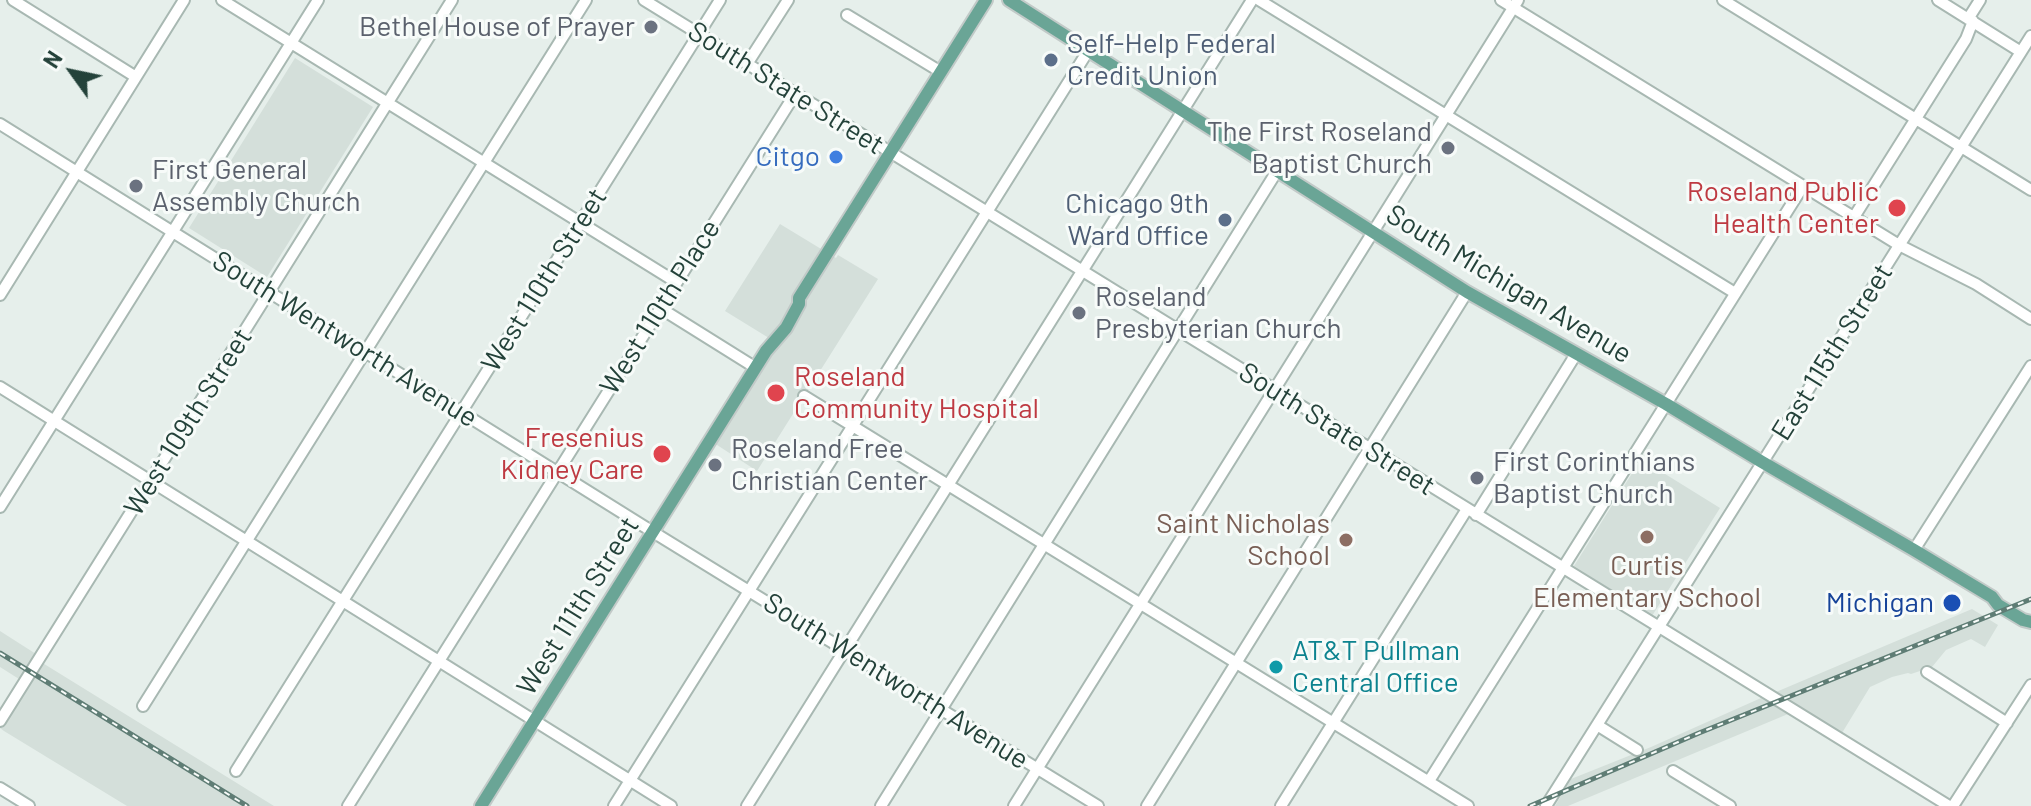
<!DOCTYPE html>
<style>
body{margin:0}
#map{position:relative;width:2031px;height:806px;overflow:hidden;background:#e6efeb;font-family:Barlow,sans-serif}
canvas{display:block}
.north{position:absolute;left:32px;top:32px;width:80px;height:80px;-webkit-text-stroke:6px #f7fbf9;paint-order:stroke;rotate:303deg;font-size:22px;font-weight:700;line-height:32px;text-align:center;color:#24423a}
.north::after{content:'';display:block;margin:auto;width:28px;height:36px;background:#24423a;clip-path:polygon(50% 0,100% 100%,50% 72%,0 100%)}
</style>
<div id="map">
<canvas width="2031" height="806"></canvas>
<div class="north">N</div>
</div>
<script>
const ctx = document.querySelector('canvas').getContext('2d');
ctx.lineJoin = 'round';
function fill(path, color) {
  ctx.fillStyle = color;
  ctx.fill(path, 'evenodd');
}
function toPath(rows) {
  const path = new Path2D();
  for (const r of rows) {
    path.moveTo(r[0], r[1]);
    for (let i = 2; i < r.length; i += 2) path.lineTo(r[i], r[i + 1]);
  }
  return path;
}
function trace(path, color, width, dash) {
  ctx.strokeStyle = color;
  ctx.lineWidth = width;
  ctx.lineCap = dash ? 'butt' : 'round';
  ctx.setLineDash(dash || []);
  ctx.stroke(path);
}
function drawText(font, color, halo, rows, align = 'center') {
  ctx.font = font + ' Barlow,sans-serif';
  ctx.lineWidth = 6;
  ctx.setLineDash([]);
  ctx.textBaseline = 'middle';
  ctx.strokeStyle = halo;
  ctx.fillStyle = color;
  for (const [text, x, y, turn = 0] of rows) {
    ctx.save();
    ctx.translate(x, y);
    ctx.rotate((+turn || 0) * Math.PI / 180);
    ctx.textAlign = isNaN(turn) ? turn : align;
    if (halo) ctx.strokeText(text, 0, 0);
    ctx.fillText(text, 0, 0);
    ctx.restore();
  }
}
fill(toPath([
 [295,58,373,107,267,277,189,228],
 [780,224,836,258,838,255,878,279,757,471,714,443,777,343,725,311],
 [1641,459,1720,508,1652,616,1574,566],
 [1972,609,1998,625,1985,647,1971,639,1946,650,1932,667,1911,674,1908,673,1892,677,1870,687,1842,733,1776,692],
 [0,631,36,654,19,679,0,667],
 [41,662,274,806,127,806,4,731,0,728],
 [1761,698,1788,714,1568,806,1555,806,1571,779,1651,747]
]), '#d4dfda');
const minor = toPath([
 [13,0,136,77],
 [222,0,676,282],
 [644,0,1949,806],
 [1259,0,1735,293],
 [1501,0,1899,245,1976,284,2031,319],
 [1723,0,2031,190],
 [1938,0,2021,52],
 [847,15,941,72],
 [1968,19,1980,0],
 [747,64,788,0],
 [0,124,653,532,1098,806],
 [1854,217,1966,39,1973,21],
 [0,295,184,0],
 [660,308,756,368],
 [0,387,671,806],
 [804,396,1468,806],
 [0,507,318,0],
 [1476,515,1576,354],
 [1914,550,2031,366],
 [1927,672,2007,723],
 [143,706,586,0],
 [0,721,452,0],
 [1597,725,1637,750],
 [236,771,720,0],
 [1673,771,1730,806],
 [1429,781,1803,186],
 [0,788,29,806],
 [348,806,795,94],
 [614,806,1088,51],
 [747,806,1252,0],
 [881,806,1277,171],
 [1014,806,1518,0],
 [1147,806,1467,292],
 [1281,806,1467,509],
 [1546,806,2031,36],
 [1953,806,2031,685]
]);
const major = toPath([
 [1009,0,1467,292,1666,404,1762,462,1914,550,1992,597,1998,605,2023,620,2031,622],
 [481,806,766,351,786,328,799,304,799,298,986,0]
]);
trace(minor, '#a8b8b2', 14);
trace(major, '#c2cac8', 16);
trace(minor, '#fff', 10);
trace(major, '#6aa596', 12);
const rail = toPath([
 [0,653,247,806],
 [1530,806,1699,733,2031,599]
]);
trace(rail, '#5f7d75', 5);
trace(rail, '#f7fbf9', 2, [6]);
for (const [x, y, r, color] of [
 [651,27,8,"#6b7280"],
 [1051,60,8,"#5c6f8a"],
 [1448,148,8,"#6b7280"],
 [836,157,8,"#3f7fe0"],
 [136,186,8,"#6b7280"],
 [1897,208,10,"#e0444e"],
 [1225,220,8,"#5c6f8a"],
 [1079,313,8,"#6b7280"],
 [776,393,10,"#e0444e"],
 [662,454,10,"#e0444e"],
 [715,465,8,"#6b7280"],
 [1477,478,8,"#6b7280"],
 [1647,537,8,"#8d6e63"],
 [1346,540,8,"#8d6e63"],
 [1952,603,10,"#1a4fb4"],
 [1276,667,8,"#0f9aa8"]
]) {
  const dot = new Path2D();
  dot.arc(x, y, r, 0, 2 * Math.PI);
  ctx.fillStyle = color;
  ctx.fill(dot);
  trace(dot, '#f7fbf9', 3);
}
drawText('28px', '#5b616d', '#f7fbf9', [
 ["Bethel House of Prayer",635,27,"right"],
 ["The First Roseland",1432,132,"right"],
 ["Baptist Church",1432,164,"right"],
 ["First General",152,170],
 ["Assembly Church",152,202],
 ["Roseland",1095,297],
 ["Presbyterian Church",1095,329],
 ["Roseland Free",731,449],
 ["Christian Center",731,481],
 ["First Corinthians",1493,462],
 ["Baptist Church",1493,494]
], 'left');
drawText('28px', '#4e5e75', '#f7fbf9', [
 ["Self-Help Federal",1067,44],
 ["Credit Union",1067,76],
 ["Chicago 9th",1209,204,"right"],
 ["Ward Office",1209,236,"right"]
], 'left');
drawText('28px', '#24423a', '#f7fbf9', [
 ["South State Street",786,88,32],
 ["West 110th Street",544,280,-58],
 ["South Michigan Avenue",1509,284,31],
 ["West 110th Place",660,307,-58],
 ["South Wentworth Avenue",345,339,32],
 ["East 115th Street",1832,352,-58],
 ["West 109th Street",188,422,-58],
 ["South State Street",1337,429,32],
 ["West 111th Street",578,606,-58],
 ["South Wentworth Avenue",896,681,32]
]);
drawText('28px', '#366cbe', '#f7fbf9', [
 ["Citgo",820,157]
], 'right');
drawText('28px', '#be3a42', '#f7fbf9', [
 ["Roseland Public",1879,192],
 ["Health Center",1879,224],
 ["Roseland",794,377,"left"],
 ["Community Hospital",794,409,"left"],
 ["Fresenius",644,438],
 ["Kidney Care",644,470]
], 'right');
drawText('28px', '#785e54', '#f7fbf9', [
 ["Saint Nicholas",1330,524],
 ["School",1330,556],
 ["Curtis",1647,566,"center"],
 ["Elementary School",1647,598,"center"]
], 'right');
drawText('28px', '#164399', '#f7fbf9', [
 ["Michigan",1934,603]
], 'right');
drawText('28px', '#0d838f', '#f7fbf9', [
 ["AT&T Pullman",1292,651],
 ["Central Office",1292,683]
], 'left');
</script>
